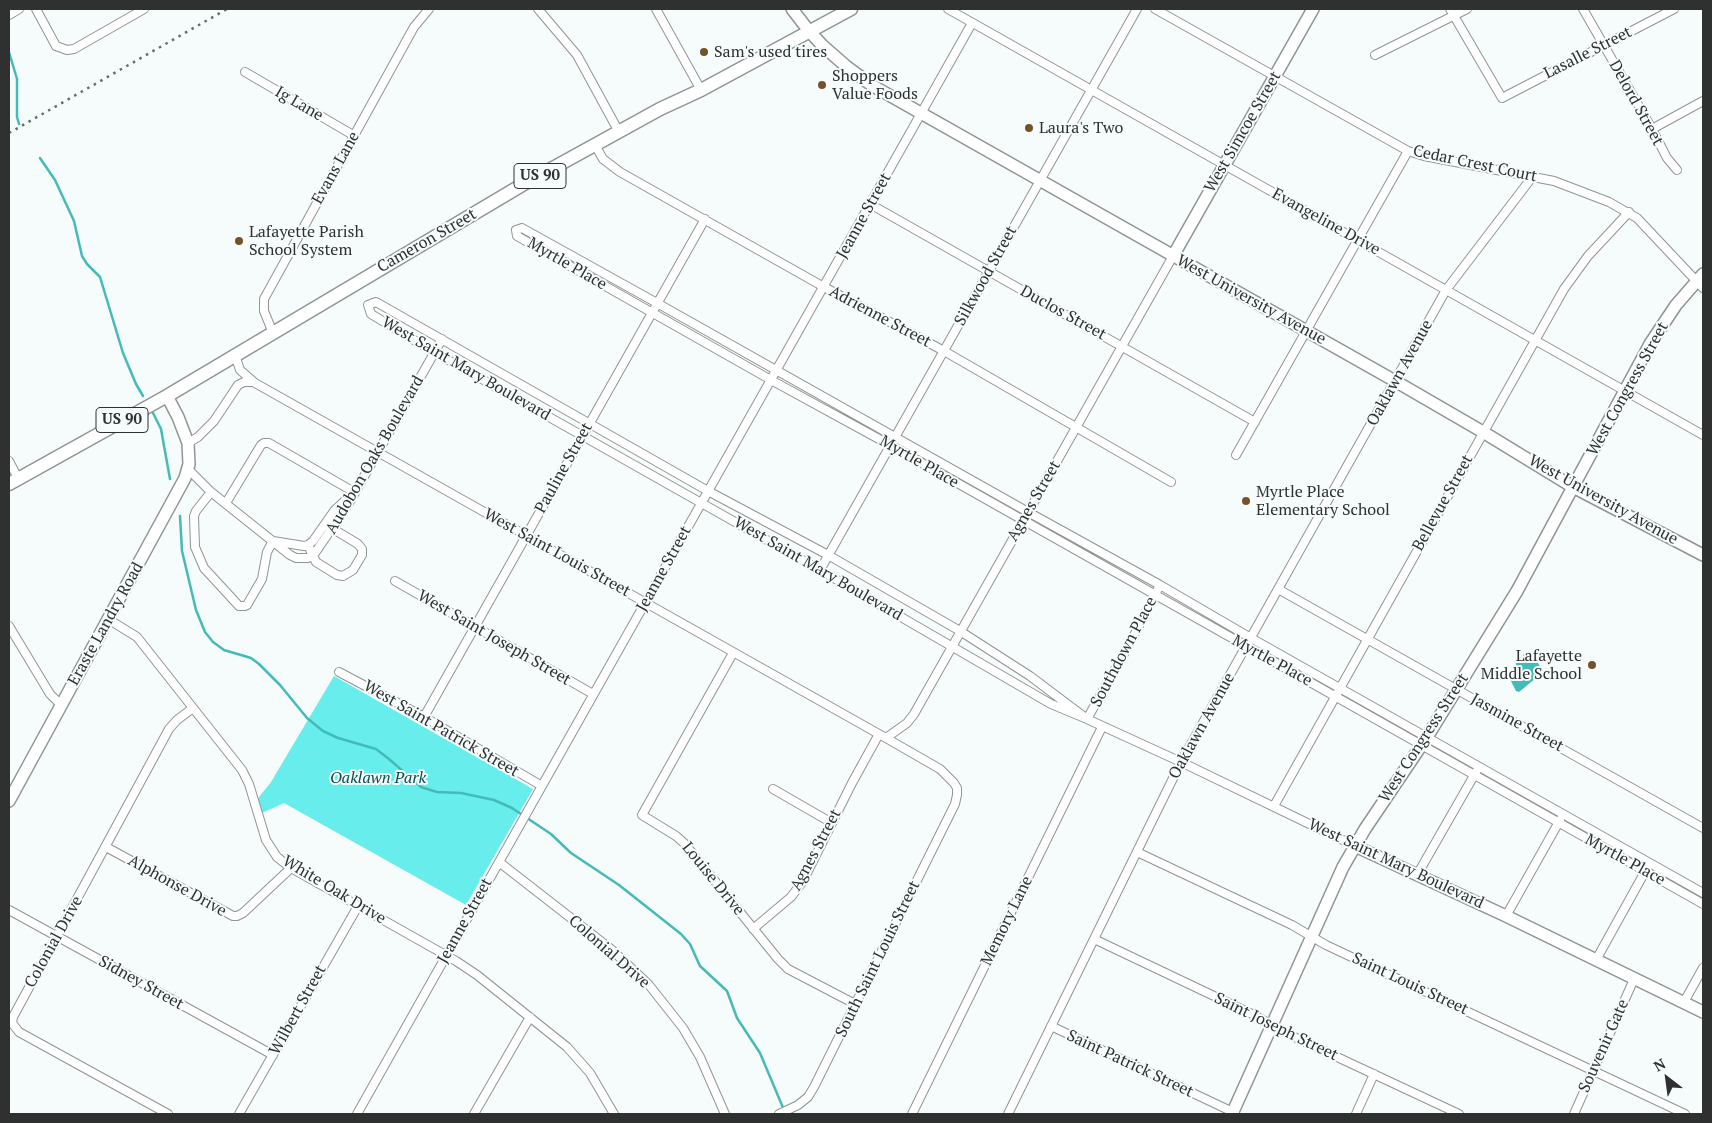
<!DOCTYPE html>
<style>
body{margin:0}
#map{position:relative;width:1712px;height:1123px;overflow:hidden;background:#f6fbfb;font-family:"PT Serif",serif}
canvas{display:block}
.frame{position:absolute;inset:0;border:10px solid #2f3030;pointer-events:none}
.north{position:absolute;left:1642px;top:1053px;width:50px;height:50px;-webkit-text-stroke:4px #f6fbfb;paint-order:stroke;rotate:330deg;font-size:14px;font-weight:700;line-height:20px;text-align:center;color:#2f3030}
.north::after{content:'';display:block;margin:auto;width:18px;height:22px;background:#2f3030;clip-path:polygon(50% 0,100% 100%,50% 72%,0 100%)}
</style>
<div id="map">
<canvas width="1712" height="1123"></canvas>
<div class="frame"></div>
<div class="north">N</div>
</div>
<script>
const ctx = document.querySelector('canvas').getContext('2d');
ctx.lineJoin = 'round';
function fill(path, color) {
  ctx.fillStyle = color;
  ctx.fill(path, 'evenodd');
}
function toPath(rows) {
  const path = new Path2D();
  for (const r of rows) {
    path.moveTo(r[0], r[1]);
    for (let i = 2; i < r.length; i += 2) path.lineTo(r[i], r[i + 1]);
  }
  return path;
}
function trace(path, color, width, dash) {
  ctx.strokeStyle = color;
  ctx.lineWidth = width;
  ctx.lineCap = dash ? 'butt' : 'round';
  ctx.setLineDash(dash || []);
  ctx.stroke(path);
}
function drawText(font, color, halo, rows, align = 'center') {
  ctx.font = font + ' "PT Serif",serif';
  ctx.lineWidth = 4;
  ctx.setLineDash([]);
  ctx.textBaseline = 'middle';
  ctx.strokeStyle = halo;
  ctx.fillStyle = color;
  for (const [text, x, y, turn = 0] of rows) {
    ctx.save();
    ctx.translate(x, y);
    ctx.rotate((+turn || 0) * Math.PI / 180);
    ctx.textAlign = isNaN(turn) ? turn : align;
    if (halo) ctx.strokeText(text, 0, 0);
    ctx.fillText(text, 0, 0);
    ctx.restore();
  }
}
fill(toPath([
 [334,676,533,789,466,905,284,803,262,813,256,801,271,782]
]), '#67eeec');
fill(toPath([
 [1524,654,1532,660,1535,657,1538,657,1538,663,1542,670,1536,678,1519,692,1516,691,1509,677,1510,674,1516,671,1516,662,1520,660]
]), '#44bab9');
trace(toPath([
 [9,52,17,79,17,117,19,124],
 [40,158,55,180,74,221,82,256,87,264,100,277,123,353,136,384,143,396],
 [153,413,161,429,170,479],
 [180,516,182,551,196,610,205,632,213,642,224,650,251,658,259,664,280,685,307,718,323,731,338,738,376,749,389,759,421,787,437,792,461,793,494,800,512,808,551,834,571,853,619,885,681,934,690,944,700,966,727,991,737,1018,760,1053,784,1110]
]), '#44bab9', 2.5);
const street = toPath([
 [36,9,56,46,67,50,74,49,144,9],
 [538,9,577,55,619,132],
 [656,9,701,90],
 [948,9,1703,435],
 [1155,9,1408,151,1424,156,1554,181,1609,202,1637,218,1703,288],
 [1450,9,1502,98,1674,9],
 [1583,9,1652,129,1667,158,1677,170],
 [9,15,19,9],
 [1375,55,1467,9],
 [245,72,353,135],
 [1652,129,1703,101],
 [595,145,603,159,620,172,824,287,944,351,1171,482],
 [870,204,1255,422],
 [273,333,264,311,264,299,414,27,429,9],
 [235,355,240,370,255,383,886,738,940,769,954,783,957,788,957,795,955,804,814,1087,808,1097,798,1105,779,1114],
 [188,443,198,437,214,421,238,385,244,382,253,382],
 [1236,455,1408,151],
 [9,461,18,478],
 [188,469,211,492,290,555,296,558,308,558,315,553,349,503,442,339],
 [211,492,196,511,194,516,195,547,204,568,239,606,245,606,247,605,262,579,267,552,273,541],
 [226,503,261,445,264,443,269,443,354,492],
 [273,541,304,546,308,545,313,541,334,511,352,494],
 [308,545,316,562,337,575,343,576,353,570,362,555,362,549,358,544,325,524],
 [820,570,1137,9],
 [395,581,593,694],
 [1278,589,1703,828],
 [108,619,137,637,242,770,249,784,266,840,277,857,291,868,456,961,477,975,567,1047,590,1073,614,1114],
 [9,626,50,694,61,705],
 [733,653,642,815,676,836,684,843,778,959,788,969,855,1004],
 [339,672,424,717,542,786],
 [424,717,705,219],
 [1087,719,1030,676,960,631,828,555,708,491,376,302,368,305,371,314,434,352,820,570,1051,704,1087,719,1181,762,1355,846],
 [1087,719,1130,643,1160,585],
 [886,738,907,723,914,714,1173,256],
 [773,789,832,823],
 [1274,806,1564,289,1588,256,1629,212],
 [106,847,233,916,237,916,243,913,291,868],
 [1137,852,1292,925,1326,945,1685,1114],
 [499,862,612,950,649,985,683,1028,700,1057,725,1114],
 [1417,875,1476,772],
 [1703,893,1251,638,1160,585,1028,512,657,303,522,228,516,230,517,236,771,380,890,445,1703,904],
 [9,910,273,1055],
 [1506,916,1560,820],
 [753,929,791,897,803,881,852,783,879,734],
 [1094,939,1254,1015,1290,1035,1459,1114],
 [1596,960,1647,868],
 [1684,1002,1703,968],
 [1051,1026,1235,1113],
 [168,1114,19,1032,12,1023,13,1017,169,729,177,720,193,708],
 [239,1114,358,906],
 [357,1114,972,23],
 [474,1114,530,1017],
 [912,1114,1102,727],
 [1008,1114,1181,762,1319,516,1446,290,1533,176],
 [1356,1114,1374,1074],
 [1574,1114,1634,979]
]);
const secondary = toPath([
 [792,9,809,31,823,46,847,67,873,86,1395,381,1483,432,1573,487,1703,555],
 [1173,256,1313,9],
 [9,801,185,478,189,464,188,443,178,417,167,396],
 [1355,846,1506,916,1703,1012],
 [1232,1114,1343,867,1365,829,1427,737,1517,591,1650,344,1676,305,1703,274]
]);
const primary = toPath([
 [9,484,167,396,522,185,660,109,701,90,851,9]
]);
trace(street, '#909494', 10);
trace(secondary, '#909494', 14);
trace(primary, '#909494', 15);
trace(street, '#fff', 8);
trace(secondary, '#fff', 11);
trace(primary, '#fff', 12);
trace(toPath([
 [9,133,227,9]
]), '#696b6b', 2.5, [2.5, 5]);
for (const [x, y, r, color] of [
 [704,52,5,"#74522a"],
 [822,85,5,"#74522a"],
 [1029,128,5,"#74522a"],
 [239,241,5,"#74522a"],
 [1246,501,5,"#74522a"],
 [1592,665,5,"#74522a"]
]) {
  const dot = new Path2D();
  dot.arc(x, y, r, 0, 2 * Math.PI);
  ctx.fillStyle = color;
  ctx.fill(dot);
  trace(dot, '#f6fbfb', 2);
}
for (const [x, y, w] of [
 [540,176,52],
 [122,420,52]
]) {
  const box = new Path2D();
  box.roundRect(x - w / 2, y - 12.5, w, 25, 4);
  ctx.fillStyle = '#f6fbfb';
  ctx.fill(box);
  trace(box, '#2f3030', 1);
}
drawText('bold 15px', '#2f3030', null, [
 ["US 90",540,176],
 ["US 90",122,420]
]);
drawText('16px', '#2f3030', '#f6fbfb', [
 ["Sam's used tires",714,52],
 ["Shoppers",832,76],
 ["Value Foods",832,94],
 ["Laura's Two",1039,128],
 ["Lafayette Parish",249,232],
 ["School System",249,250],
 ["Myrtle Place",1256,492],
 ["Elementary School",1256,510],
 ["Lafayette",1582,656,"right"],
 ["Middle School",1582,674,"right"]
], 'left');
drawText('16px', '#2f3030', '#f6fbfb', [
 ["Lasalle Street",1588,53,-27],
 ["Delord Street",1636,103,61],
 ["Ig Lane",299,104,30],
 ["West Simcoe Street",1243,132,-60],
 ["Cedar Crest Court",1475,164,12],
 ["Evans Lane",336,168,-61],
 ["Jeanne Street",864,216,-61],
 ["Evangeline Drive",1326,222,29],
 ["Cameron Street",427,241,-30],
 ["Myrtle Place",567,264,30],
 ["Silkwood Street",986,276,-61],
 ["West University Avenue",1251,300,29],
 ["Duclos Street",1063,313,29],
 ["Adrienne Street",880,317,28],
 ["West Saint Mary Boulevard",466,369,30],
 ["Oaklawn Avenue",1400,373,-61],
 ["West Congress Street",1628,389,-61],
 ["Audobon Oaks Boulevard",375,455,-60],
 ["Myrtle Place",919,462,30],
 ["Pauline Street",564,468,-61],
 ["West University Avenue",1603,500,29],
 ["Agnes Street",1034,501,-60],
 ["Bellevue Street",1443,503,-61],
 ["West Saint Louis Street",557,553,29],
 ["Jeanne Street",664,569,-61],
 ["West Saint Mary Boulevard",818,569,30],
 ["Eraste Landry Road",106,624,-61],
 ["West Saint Joseph Street",494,638,30],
 ["Southdown Place",1124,652,-62],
 ["Myrtle Place",1272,661,29],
 ["Jasmine Street",1517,723,29],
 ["Oaklawn Avenue",1202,726,-61],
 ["West Saint Patrick Street",441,729,30],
 ["West Congress Street",1424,738,-57],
 ["Agnes Street",816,850,-62],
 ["Myrtle Place",1625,860,29],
 ["West Saint Mary Boulevard",1396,864,25],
 ["Louise Drive",713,879,51],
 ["Alphonse Drive",177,886,29],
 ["White Oak Drive",334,890,31],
 ["Jeanne Street",465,921,-61],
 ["Memory Lane",1007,921,-64],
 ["Colonial Drive",54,942,-61],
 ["Colonial Drive",609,952,41],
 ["South Saint Louis Street",878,959,-64],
 ["Sidney Street",141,983,29],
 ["Saint Louis Street",1410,984,25],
 ["Wilbert Street",298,1010,-61],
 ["Saint Joseph Street",1276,1027,26],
 ["Souvenir Gate",1604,1046,-66],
 ["Saint Patrick Street",1130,1064,25]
]);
drawText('italic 16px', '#084f4f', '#f6fbfb', [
 ["Oaklawn Park",378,778]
]);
</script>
